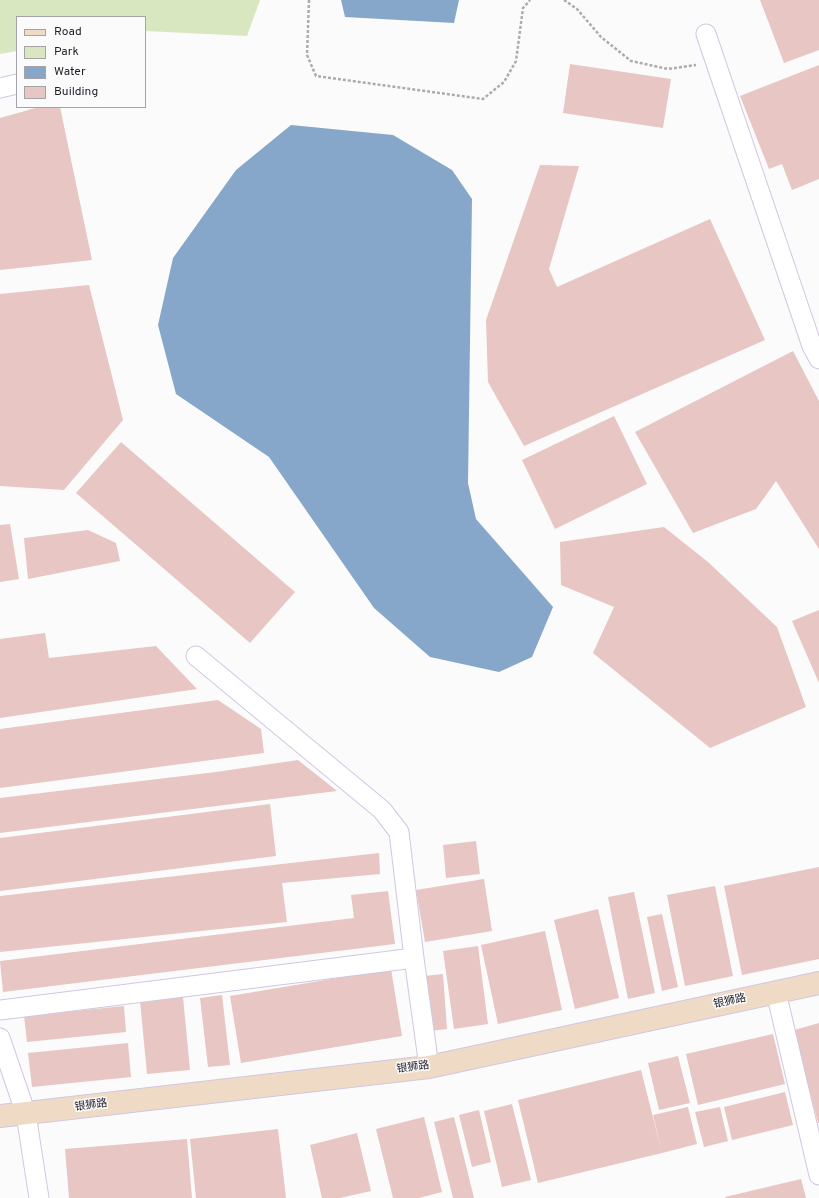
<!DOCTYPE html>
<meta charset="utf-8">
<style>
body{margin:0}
#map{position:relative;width:819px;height:1198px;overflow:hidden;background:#fbfbfb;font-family:Overpass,sans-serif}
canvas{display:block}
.legend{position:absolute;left:16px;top:16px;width:130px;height:92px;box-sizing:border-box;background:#fbfbfb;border:1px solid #a4a3a7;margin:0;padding:5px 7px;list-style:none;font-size:12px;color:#221e28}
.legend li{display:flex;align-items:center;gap:8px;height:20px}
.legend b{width:20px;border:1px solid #a4a3a7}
</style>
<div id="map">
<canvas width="819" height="1198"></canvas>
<ul class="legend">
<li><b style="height:5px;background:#efdac6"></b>Road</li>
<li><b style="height:11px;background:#d9e7c0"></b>Park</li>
<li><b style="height:11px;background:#86a7c9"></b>Water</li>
<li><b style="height:11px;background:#e7c6c3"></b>Building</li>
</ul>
</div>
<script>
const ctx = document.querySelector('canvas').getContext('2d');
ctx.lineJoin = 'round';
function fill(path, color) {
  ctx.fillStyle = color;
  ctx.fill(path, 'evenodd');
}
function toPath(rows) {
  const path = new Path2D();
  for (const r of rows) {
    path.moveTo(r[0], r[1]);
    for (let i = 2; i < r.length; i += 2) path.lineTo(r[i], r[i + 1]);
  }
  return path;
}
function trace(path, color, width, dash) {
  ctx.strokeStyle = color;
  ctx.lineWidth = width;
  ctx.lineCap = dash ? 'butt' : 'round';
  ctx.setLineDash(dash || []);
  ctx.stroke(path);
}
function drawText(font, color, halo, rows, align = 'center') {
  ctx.font = font + ' Overpass,"Noto Sans SC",sans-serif';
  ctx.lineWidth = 3;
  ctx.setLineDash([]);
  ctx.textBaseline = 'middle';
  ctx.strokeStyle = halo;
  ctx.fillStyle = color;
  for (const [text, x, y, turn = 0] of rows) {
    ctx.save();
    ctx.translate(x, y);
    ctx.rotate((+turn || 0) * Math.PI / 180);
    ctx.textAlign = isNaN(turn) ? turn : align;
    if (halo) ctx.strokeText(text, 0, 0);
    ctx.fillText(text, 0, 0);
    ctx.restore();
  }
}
fill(toPath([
 [0,0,260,0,247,36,145,31,145,17,17,17,17,51,0,54]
]), '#d9e7c0');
fill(toPath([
 [341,0,459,0,454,23,345,17],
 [291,125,393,135,452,170,472,199,468,483,476,519,553,607,532,657,499,672,430,657,374,608,269,457,176,394,158,325,173,258,236,170]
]), '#86a7c9');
fill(toPath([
 [760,0,819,0,819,50,784,63],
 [570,64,671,79,663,128,563,113],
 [819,65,819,179,792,190,782,164,769,169,740,96],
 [39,107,60,107,92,260,0,270,0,118],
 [540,165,579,166,549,269,557,287,710,219,765,340,524,446,488,382,486,320],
 [89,285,123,420,64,490,0,486,0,294],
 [793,351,819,401,819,549,776,481,756,509,693,533,635,432],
 [614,416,647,484,555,529,522,460],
 [121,442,295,592,250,643,76,493],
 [10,524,19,579,0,582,0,525],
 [664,527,708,562,777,627,806,707,710,748,593,653,614,607,561,585,560,542],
 [88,530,116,543,120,561,28,579,24,538],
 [819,610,819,683,792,621],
 [45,633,49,658,156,646,197,689,0,718,0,639],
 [218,700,261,729,264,753,0,788,0,729],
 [298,760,337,791,0,833,0,798,216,772],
 [270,804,276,856,0,891,0,838],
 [476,841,480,874,446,878,443,845],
 [379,853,380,874,282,883,287,922,0,952,0,896],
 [819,867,819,959,742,975,724,886],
 [484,879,492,931,425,942,416,890],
 [715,886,733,976,685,986,667,895],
 [388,891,395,944,3,992,0,961,354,918,351,895],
 [634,892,655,993,628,999,608,897],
 [598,909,619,998,575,1009,554,920],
 [662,914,678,987,662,991,647,917],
 [545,931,562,1010,498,1024,481,945],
 [478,946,488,1024,454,1029,443,951],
 [391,969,402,1036,241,1063,230,996],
 [443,974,447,1029,430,1031,425,976],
 [222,995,230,1065,208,1067,200,998],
 [183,997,190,1070,147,1074,140,1001],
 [124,1006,126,1032,27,1042,24,1016],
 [819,1023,819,1123,818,1123,794,1030],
 [773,1034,785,1084,698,1105,686,1054],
 [128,1043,131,1077,32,1087,28,1053],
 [678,1056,690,1103,659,1110,648,1063],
 [641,1070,662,1153,538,1183,518,1100],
 [785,1092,793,1125,732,1140,724,1107],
 [512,1104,531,1180,502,1187,484,1111],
 [688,1107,697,1144,662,1153,653,1115],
 [720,1107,728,1141,704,1147,695,1112],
 [479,1110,491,1162,472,1167,459,1115],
 [424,1117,442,1192,419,1198,393,1198,376,1129],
 [454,1117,474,1198,453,1198,434,1122],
 [278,1129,286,1198,196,1198,190,1139],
 [357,1133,371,1191,340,1198,322,1198,310,1145],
 [187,1139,192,1198,69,1198,65,1149],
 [801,1179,806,1198,725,1198,725,1197]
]), '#e7c6c3');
const minor = toPath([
 [706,34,812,346,819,359],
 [0,88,17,84],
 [196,656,382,810,399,832,414,958,429,1067],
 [776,992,819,1175],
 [0,1010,414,958],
 [0,1038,26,1114,39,1198]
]);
const secondary = toPath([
 [0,1116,429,1067,819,983]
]);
trace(minor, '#d1c7e2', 21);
trace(secondary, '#d1c7e2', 24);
trace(toPath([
 [309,0,307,55,316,76,483,99,504,82,516,61,523,8,530,0],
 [564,0,577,9,601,37,631,61,668,69,696,65]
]), '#acabaf', 2.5, [3, 2]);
trace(minor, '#fff', 19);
trace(secondary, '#efdac6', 22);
drawText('11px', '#221e28', '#fbfbfb', [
 ["银狮路",730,1002,-12],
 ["银狮路",413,1068,-7],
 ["银狮路",91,1106,-7]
]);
</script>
